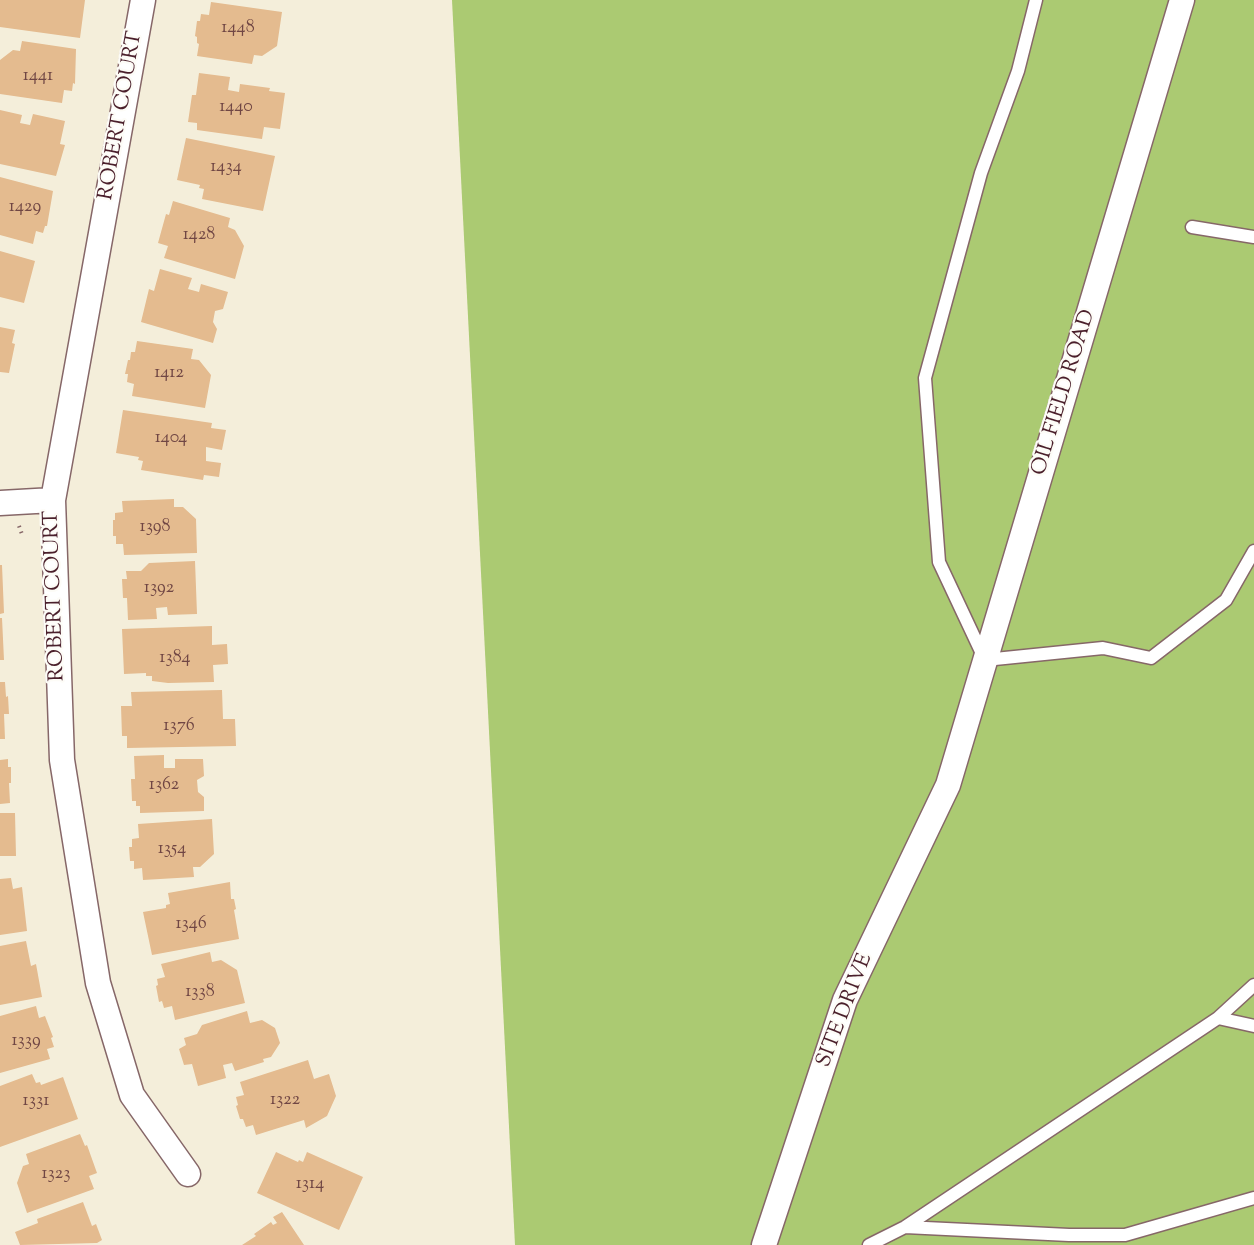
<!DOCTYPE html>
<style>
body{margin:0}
canvas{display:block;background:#f4eeda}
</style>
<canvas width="1254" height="1245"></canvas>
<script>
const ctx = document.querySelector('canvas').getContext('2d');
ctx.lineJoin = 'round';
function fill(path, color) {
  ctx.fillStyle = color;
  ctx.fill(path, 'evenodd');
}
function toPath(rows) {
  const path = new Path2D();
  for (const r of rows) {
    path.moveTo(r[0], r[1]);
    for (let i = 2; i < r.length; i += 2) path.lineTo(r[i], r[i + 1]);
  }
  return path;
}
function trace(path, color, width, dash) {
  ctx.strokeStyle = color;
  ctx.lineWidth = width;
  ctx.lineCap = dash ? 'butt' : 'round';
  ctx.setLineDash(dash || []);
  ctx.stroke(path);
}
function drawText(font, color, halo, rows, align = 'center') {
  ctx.font = font + ' "Sorts Mill Goudy",serif';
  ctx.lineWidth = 4.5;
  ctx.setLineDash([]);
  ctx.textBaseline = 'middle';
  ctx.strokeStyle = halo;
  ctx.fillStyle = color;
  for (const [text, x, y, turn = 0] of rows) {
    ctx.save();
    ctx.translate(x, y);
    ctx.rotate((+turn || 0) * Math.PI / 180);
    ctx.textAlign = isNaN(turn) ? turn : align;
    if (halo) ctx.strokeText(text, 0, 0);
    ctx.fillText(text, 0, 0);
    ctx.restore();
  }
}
fill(toPath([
 [452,0,1254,0,1254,1245,515,1245]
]), '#abca72');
fill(toPath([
 [0,0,85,0,80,38,0,27],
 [211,2,282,12,277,46,262,56,254,55,252,64,197,56,199,44,197,43,197,37,195,36,197,21,200,21,201,14,209,15],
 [22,41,76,49,75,84,73,83,72,91,64,90,62,103,0,94,0,60,13,50,20,51],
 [199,73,230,77,228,90,239,92,240,84,270,88,269,91,285,93,280,129,264,127,262,139,197,130,197,123,188,122,192,95,196,95],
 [0,110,22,115,20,123,30,125,33,114,65,121,60,144,65,145,56,176,0,164],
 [186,138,275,156,263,211,202,199,204,189,199,188,200,185,177,180],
 [0,177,53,191,47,226,45,226,43,233,36,231,33,244,0,235],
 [173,201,230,218,228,227,235,230,244,246,235,279,164,258,168,246,158,243,166,214,169,215],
 [0,251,35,261,24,303,0,297],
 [160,269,192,278,188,289,199,292,201,284,228,292,223,309,215,311,213,322,217,329,213,343,141,322,149,289,154,291],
 [0,327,15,330,12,343,15,344,9,373,0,372],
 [137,341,193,349,191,359,199,360,211,375,205,408,132,396,134,384,127,382,128,374,125,374,128,360,130,360,131,352,135,352],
 [123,410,212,423,211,428,226,430,222,450,206,447,206,461,221,463,219,477,204,475,203,480,141,470,143,461,138,460,139,457,116,453],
 [174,499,174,507,183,507,196,519,197,553,124,555,123,544,116,544,116,536,113,536,113,520,115,520,115,513,123,512,122,501],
 [195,561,197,614,168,615,167,607,156,608,157,619,128,620,127,598,123,598,122,579,127,579,126,571,141,571,149,563],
 [0,565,2,565,4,613,0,614],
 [0,618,2,618,4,660,0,660],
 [212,626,212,645,227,644,228,664,213,665,214,682,168,683,152,681,152,676,146,676,146,673,124,674,122,629],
 [0,682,5,682,6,697,8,696,9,714,4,714,5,739,0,739],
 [222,690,223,719,235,719,236,746,127,748,127,736,122,736,121,706,132,706,131,692],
 [164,755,164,768,175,768,175,759,203,759,204,776,197,780,198,792,204,797,204,811,140,813,140,806,136,806,136,801,132,801,131,779,135,779,134,756],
 [8,759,8,767,11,767,11,783,9,783,10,803,0,804,0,760],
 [0,813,15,813,16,856,0,856],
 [212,819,214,854,200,867,193,867,194,877,143,880,142,868,134,869,134,861,130,861,129,847,132,847,132,839,139,838,138,824],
 [11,878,13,889,22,887,27,931,0,935,0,879],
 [230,882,231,899,234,899,236,909,234,910,239,939,152,955,143,912,166,908,166,905,170,904,168,893],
 [26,941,31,966,36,964,42,997,0,1005,0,946],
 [210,952,212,962,221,960,237,970,245,1003,175,1020,172,1006,164,1008,162,1001,159,1002,156,986,158,985,157,979,165,977,161,964],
 [36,1006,39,1018,45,1016,53,1037,51,1038,54,1047,47,1049,50,1059,0,1073,0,1016],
 [247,1011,250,1023,262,1020,275,1028,280,1043,271,1057,263,1059,264,1062,235,1071,232,1063,223,1065,226,1078,198,1086,192,1064,184,1065,179,1049,186,1045,184,1038,197,1034,202,1025],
 [308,1060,314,1079,329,1074,336,1096,327,1116,306,1128,304,1120,256,1135,253,1125,246,1127,243,1119,240,1119,236,1106,238,1105,236,1097,244,1095,240,1082],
 [32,1074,36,1083,40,1082,41,1085,63,1077,78,1119,0,1147,0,1086],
 [80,1134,85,1146,87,1145,97,1173,89,1176,94,1189,27,1213,17,1183,23,1166,29,1164,26,1154],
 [276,1152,298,1162,299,1160,303,1162,307,1152,363,1177,339,1230,257,1193],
 [83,1202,92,1226,96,1224,102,1240,97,1243,20,1245,15,1232,38,1223,37,1219],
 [282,1212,304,1245,242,1245,256,1236,254,1234,271,1222,273,1225,277,1223,273,1217]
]), '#e4bb8f');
const lane = toPath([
 [1036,0,1018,71,981,173,925,378,939,562,985,660,1103,648,1151,658,1226,600,1254,551],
 [1192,227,1254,237],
 [1218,1018,1254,1026],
 [905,1227,1069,1235,1125,1235,1254,1198],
 [869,1245,905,1227,1218,1018,1254,985]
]);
const street = toPath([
 [143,0,53,500,62,760,98,983,132,1095,188,1174],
 [0,503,53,500],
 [764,1245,845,1000,948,785,1182,0]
]);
trace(lane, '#866768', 15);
trace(street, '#866768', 27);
trace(toPath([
 [19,526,23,537]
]), '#866768', 4, [1.5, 4.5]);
trace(lane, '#fff', 12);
trace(street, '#fff', 24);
drawText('18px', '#704644', null, [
 ["1448",238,29],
 ["1441",38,77],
 ["1440",236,108],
 ["1434",226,168],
 ["1429",25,208],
 ["1428",199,236],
 ["1412",169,374],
 ["1404",171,439],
 ["1398",155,528],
 ["1392",159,589],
 ["1384",175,659],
 ["1376",179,727],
 ["1362",164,786],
 ["1354",172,850],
 ["1346",191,925],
 ["1338",200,993],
 ["1339",26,1042],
 ["1322",285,1101],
 ["1331",36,1102],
 ["1323",56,1175],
 ["1314",310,1185]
]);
drawText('21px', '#4a1f2b', '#fdfcf7', [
 ["ROBERT COURT",122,116,-80],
 ["OIL FIELD ROAD",1065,393,-73],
 ["ROBERT COURT",56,596,-92],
 ["SITE DRIVE",846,1011,-69]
]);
</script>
